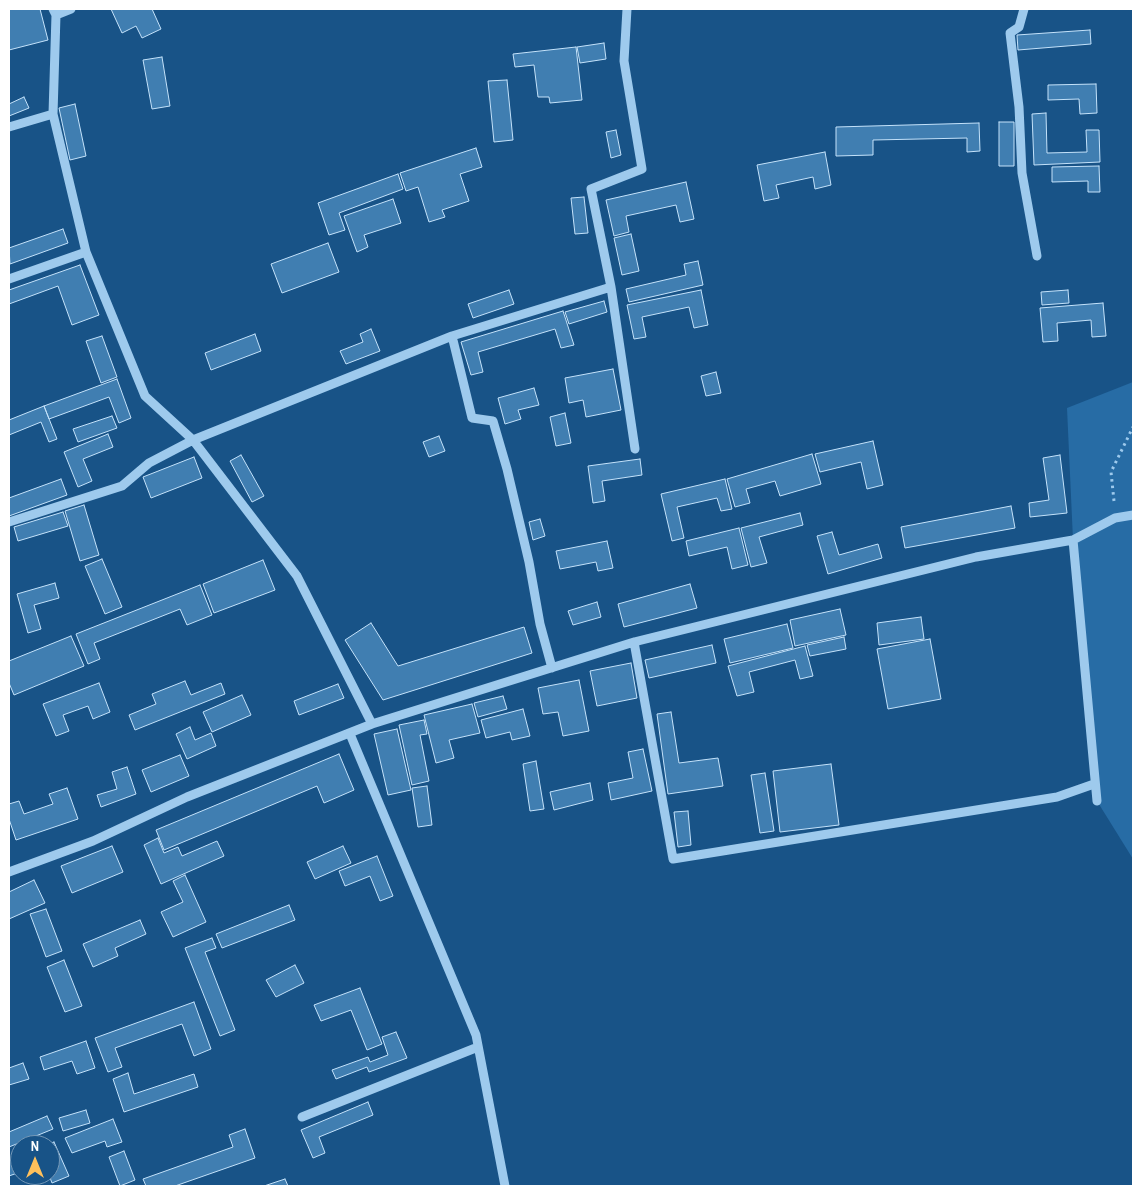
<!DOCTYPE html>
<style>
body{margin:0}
#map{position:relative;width:1142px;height:1195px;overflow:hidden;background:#185387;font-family:"Archivo Narrow",sans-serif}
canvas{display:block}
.frame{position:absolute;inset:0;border:10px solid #fff;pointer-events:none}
.north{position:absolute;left:10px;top:1135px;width:50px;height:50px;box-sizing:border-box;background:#185387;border:1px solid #7498b7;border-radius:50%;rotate:0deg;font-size:14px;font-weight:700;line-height:20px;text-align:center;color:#fff}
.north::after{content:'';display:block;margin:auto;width:18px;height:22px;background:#ffc05b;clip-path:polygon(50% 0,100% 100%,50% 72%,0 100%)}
</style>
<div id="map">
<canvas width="1142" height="1195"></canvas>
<div class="frame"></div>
<div class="north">N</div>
</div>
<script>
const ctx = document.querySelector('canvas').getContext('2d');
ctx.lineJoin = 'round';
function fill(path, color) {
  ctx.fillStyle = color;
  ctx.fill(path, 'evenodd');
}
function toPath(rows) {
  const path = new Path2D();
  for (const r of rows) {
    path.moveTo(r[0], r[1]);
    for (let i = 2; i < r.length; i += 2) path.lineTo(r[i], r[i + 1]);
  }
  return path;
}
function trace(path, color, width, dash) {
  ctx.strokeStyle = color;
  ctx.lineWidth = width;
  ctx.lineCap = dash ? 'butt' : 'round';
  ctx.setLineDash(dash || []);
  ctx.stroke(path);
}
fill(toPath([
 [1133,382,1133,859,1097,801,1073,540,1067,408]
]), '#276ca5');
const building = toPath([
 [9,9,40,9,48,40,9,50,9,9],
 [111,9,152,9,161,29,142,38,136,26,122,33,111,9],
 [1090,30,1091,44,1018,50,1017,35,1090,30],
 [604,43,606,59,580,63,577,47,604,43],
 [576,47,582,100,550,103,549,97,538,97,534,65,515,67,513,54,576,47],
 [162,57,170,106,152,109,143,60,162,57],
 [507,80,513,140,494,142,488,81,507,80],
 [1096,84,1097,113,1080,114,1079,99,1048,100,1048,85,1096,84],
 [24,97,29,108,9,116,9,104,24,97],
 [75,104,86,156,70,160,59,108,75,104],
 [1046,113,1047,153,1087,152,1086,130,1099,130,1100,162,1034,165,1032,114,1046,113],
 [999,122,1014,122,1014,166,999,166,999,122],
 [979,123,980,151,967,152,967,138,873,140,873,155,836,156,836,127,979,123],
 [616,130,621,155,611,158,606,132,616,130],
 [476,148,482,167,460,174,469,201,442,210,445,217,429,222,418,187,406,191,400,173,476,148],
 [825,152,831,185,815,189,813,177,776,185,779,198,764,201,757,165,825,152],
 [1099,166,1100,192,1088,192,1088,181,1052,182,1052,167,1099,166],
 [398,174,403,189,339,213,345,230,329,235,318,203,398,174],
 [686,182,694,219,680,222,676,205,626,216,629,232,614,236,606,200,686,182],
 [584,197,588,233,575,234,571,198,584,197],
 [393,199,401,223,364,235,368,247,357,252,344,216,393,199],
 [63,229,68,243,10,264,9,248,63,229],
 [631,234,639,271,622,275,614,238,631,234],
 [328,243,339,272,282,293,271,264,328,243],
 [698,261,703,285,629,302,626,289,686,275,684,264,698,261],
 [80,265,99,315,72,325,58,286,9,304,9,290,80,265],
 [509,290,514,304,473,318,468,304,509,290],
 [701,290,708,325,694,328,689,307,642,317,646,337,634,339,627,305,701,290],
 [1068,290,1069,303,1042,305,1041,292,1068,290],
 [604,301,607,312,569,324,565,312,604,301],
 [1103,303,1106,336,1092,337,1091,320,1057,323,1058,341,1043,342,1040,308,1103,303],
 [563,311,574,345,561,348,555,329,478,352,483,372,471,375,461,342,563,311],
 [371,329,380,351,346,364,340,351,363,342,360,334,371,329],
 [255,334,261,351,211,370,205,353,255,334],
 [102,336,117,377,101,383,86,341,102,336],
 [613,369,621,410,586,417,583,400,569,403,565,378,613,369],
 [716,372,721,393,706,396,701,376,716,372],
 [117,379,131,418,119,423,109,397,49,419,44,406,117,379],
 [534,388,539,405,518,410,521,419,505,424,498,398,534,388],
 [44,406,57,439,49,442,41,422,9,435,9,420,44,406],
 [565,413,571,443,556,446,550,417,565,413],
 [112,416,117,428,78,442,73,429,112,416],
 [108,434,113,447,83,459,92,481,78,487,64,452,108,434],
 [439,436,445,451,429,457,423,442,439,436],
 [873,441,883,485,867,489,861,462,820,472,815,454,873,441],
 [812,454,821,484,780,496,775,481,746,489,750,503,735,507,727,479,812,454],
 [241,455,264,496,252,502,230,461,241,455],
 [1060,455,1067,513,1030,517,1029,503,1049,500,1043,458,1060,455],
 [194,457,202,478,151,498,143,477,194,457],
 [640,459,642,475,602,481,605,501,593,503,588,466,640,459],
 [61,479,67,495,9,516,9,498,61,479],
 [725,479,732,509,721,511,717,498,677,507,684,538,672,541,661,494,725,479],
 [84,505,99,555,80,561,65,511,84,505],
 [1011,506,1015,528,905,548,901,527,1011,506],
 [63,512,68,526,18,541,14,527,63,512],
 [800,513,803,525,759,537,767,563,751,567,741,528,800,513],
 [540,519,545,536,533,540,529,522,540,519],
 [739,528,748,565,732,569,727,547,689,556,686,541,739,528],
 [832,532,839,555,878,544,882,558,828,574,817,536,832,532],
 [607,541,613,568,598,571,596,562,560,569,556,551,607,541],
 [102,559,122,607,105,614,85,566,102,559],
 [263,560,275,590,214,613,203,584,263,560],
 [55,583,59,598,34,605,41,629,28,633,17,594,55,583],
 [690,584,697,608,624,627,618,604,690,584],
 [200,585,212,615,187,625,180,609,94,643,100,659,88,664,76,634,200,585],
 [597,602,601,617,573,625,568,611,597,602],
 [840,609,846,635,795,646,790,620,840,609],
 [921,617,924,639,879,645,877,623,921,617],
 [371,623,398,666,524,627,532,653,383,700,345,640,371,623],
 [787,624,793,648,730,663,724,639,787,624],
 [71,636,84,666,14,695,9,683,9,661,71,636],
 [844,637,846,649,810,656,807,645,844,637],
 [930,639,941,699,888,709,877,649,930,639],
 [712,645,716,663,649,678,645,660,712,645],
 [805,646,813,676,800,679,795,660,749,672,754,692,737,696,728,666,805,646],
 [631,663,637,698,597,706,590,671,631,663],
 [579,680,589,731,563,736,558,712,543,714,538,688,579,680],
 [185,681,191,695,221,683,225,694,135,730,129,715,156,704,152,694,185,681],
 [99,683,110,712,93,719,88,706,63,715,69,731,56,736,43,704,99,683],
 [338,684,344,698,299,715,294,701,338,684],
 [242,695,251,715,212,732,203,712,242,695],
 [503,696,507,709,478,717,474,703,503,696],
 [472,704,480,733,449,740,454,758,436,763,424,715,472,704],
 [523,709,530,736,512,740,510,732,486,738,481,720,523,709],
 [671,712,679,763,718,758,723,786,668,794,657,714,671,712],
 [424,720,427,734,420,735,429,781,412,785,399,725,424,720],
 [190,727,195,740,211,733,216,746,187,759,176,734,190,727],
 [397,729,411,790,388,795,374,734,397,729],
 [643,749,652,791,611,800,608,783,633,778,628,752,643,749],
 [339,754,354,790,324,803,317,786,164,850,156,830,339,754],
 [180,755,189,776,151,792,142,770,180,755],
 [536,761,544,809,530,811,523,764,536,761],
 [831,764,839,825,780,832,773,771,831,764],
 [127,767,136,794,101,807,97,795,117,789,112,772,127,767],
 [765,773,774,831,760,833,751,775,765,773],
 [590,783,593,800,554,810,550,792,590,783],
 [427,786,432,825,418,827,412,788,427,786],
 [67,788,78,819,16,840,9,819,9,804,19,801,24,814,53,804,49,794,67,788],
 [688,811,691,845,678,847,674,812,688,811],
 [158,838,164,853,178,847,182,856,217,841,224,856,161,884,144,845,158,838],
 [112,846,123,872,72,893,61,866,112,846],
 [343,846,351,863,315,879,307,862,343,846],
 [377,856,393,896,380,901,370,876,345,886,339,871,377,856],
 [185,875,206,922,173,937,161,912,183,902,173,881,185,875],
 [34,880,45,903,9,919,9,892,34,880],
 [289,905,295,920,222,948,216,934,289,905],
 [46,909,62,951,46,957,30,914,46,909],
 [140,920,146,934,115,948,118,956,93,967,83,944,140,920],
 [212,938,216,948,205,952,235,1030,220,1036,185,948,212,938],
 [64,960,82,1006,65,1012,47,967,64,960],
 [295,965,304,983,276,997,266,980,295,965],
 [360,988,382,1044,367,1050,351,1010,321,1021,314,1005,360,988],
 [194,1002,211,1049,194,1056,182,1024,115,1048,122,1067,108,1072,95,1038,194,1002],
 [396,1032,407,1058,369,1072,367,1067,336,1079,332,1070,368,1057,370,1062,388,1055,382,1037,396,1032],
 [86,1041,95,1068,77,1074,72,1061,44,1070,40,1057,86,1041],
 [23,1063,29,1079,9,1085,9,1068,23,1063],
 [128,1073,134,1094,194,1074,198,1087,124,1112,113,1079,128,1073],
 [368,1102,373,1115,319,1137,325,1153,313,1158,301,1130,368,1102],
 [86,1110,90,1123,63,1131,59,1118,86,1110],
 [47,1116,53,1129,9,1147,9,1132,47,1116],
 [113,1119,122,1142,107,1147,105,1141,72,1153,65,1138,113,1119],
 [245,1129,255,1158,175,1186,146,1186,143,1179,233,1147,229,1135,245,1129],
 [54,1142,69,1176,52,1183,49,1175,50,1145,47,1145,54,1142],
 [124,1151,135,1180,120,1186,109,1157,124,1151],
 [20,1156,20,1172,9,1176,9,1161,20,1156],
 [285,1179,288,1186,264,1186,285,1179]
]);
fill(building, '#407eb1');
trace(building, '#c4e2fa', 1);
trace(toPath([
 [1114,501,1111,472,1133,427]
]), '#9ecaed', 3, [2.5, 4]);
trace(toPath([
 [53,9,56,15,53,114,86,252,145,396,193,440,297,576,372,724],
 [1024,9,1019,27,1010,33,1019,107,1022,173,1037,256],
 [56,15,71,9],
 [9,127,53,114],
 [9,279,86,252],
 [611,287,635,449],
 [452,336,472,418,493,421,507,469,529,562,540,624,552,668],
 [9,522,122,486,149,463,193,440,452,336,611,287,591,189,642,169,624,61,627,9],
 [1073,540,1097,801],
 [634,642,673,859,1057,797,1094,784],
 [350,734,476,1035,505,1186],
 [9,872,93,841,187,797,372,724,634,642,976,557,1073,540,1115,518,1133,515],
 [302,1117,478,1047]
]), '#9ecaed', 9);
</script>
